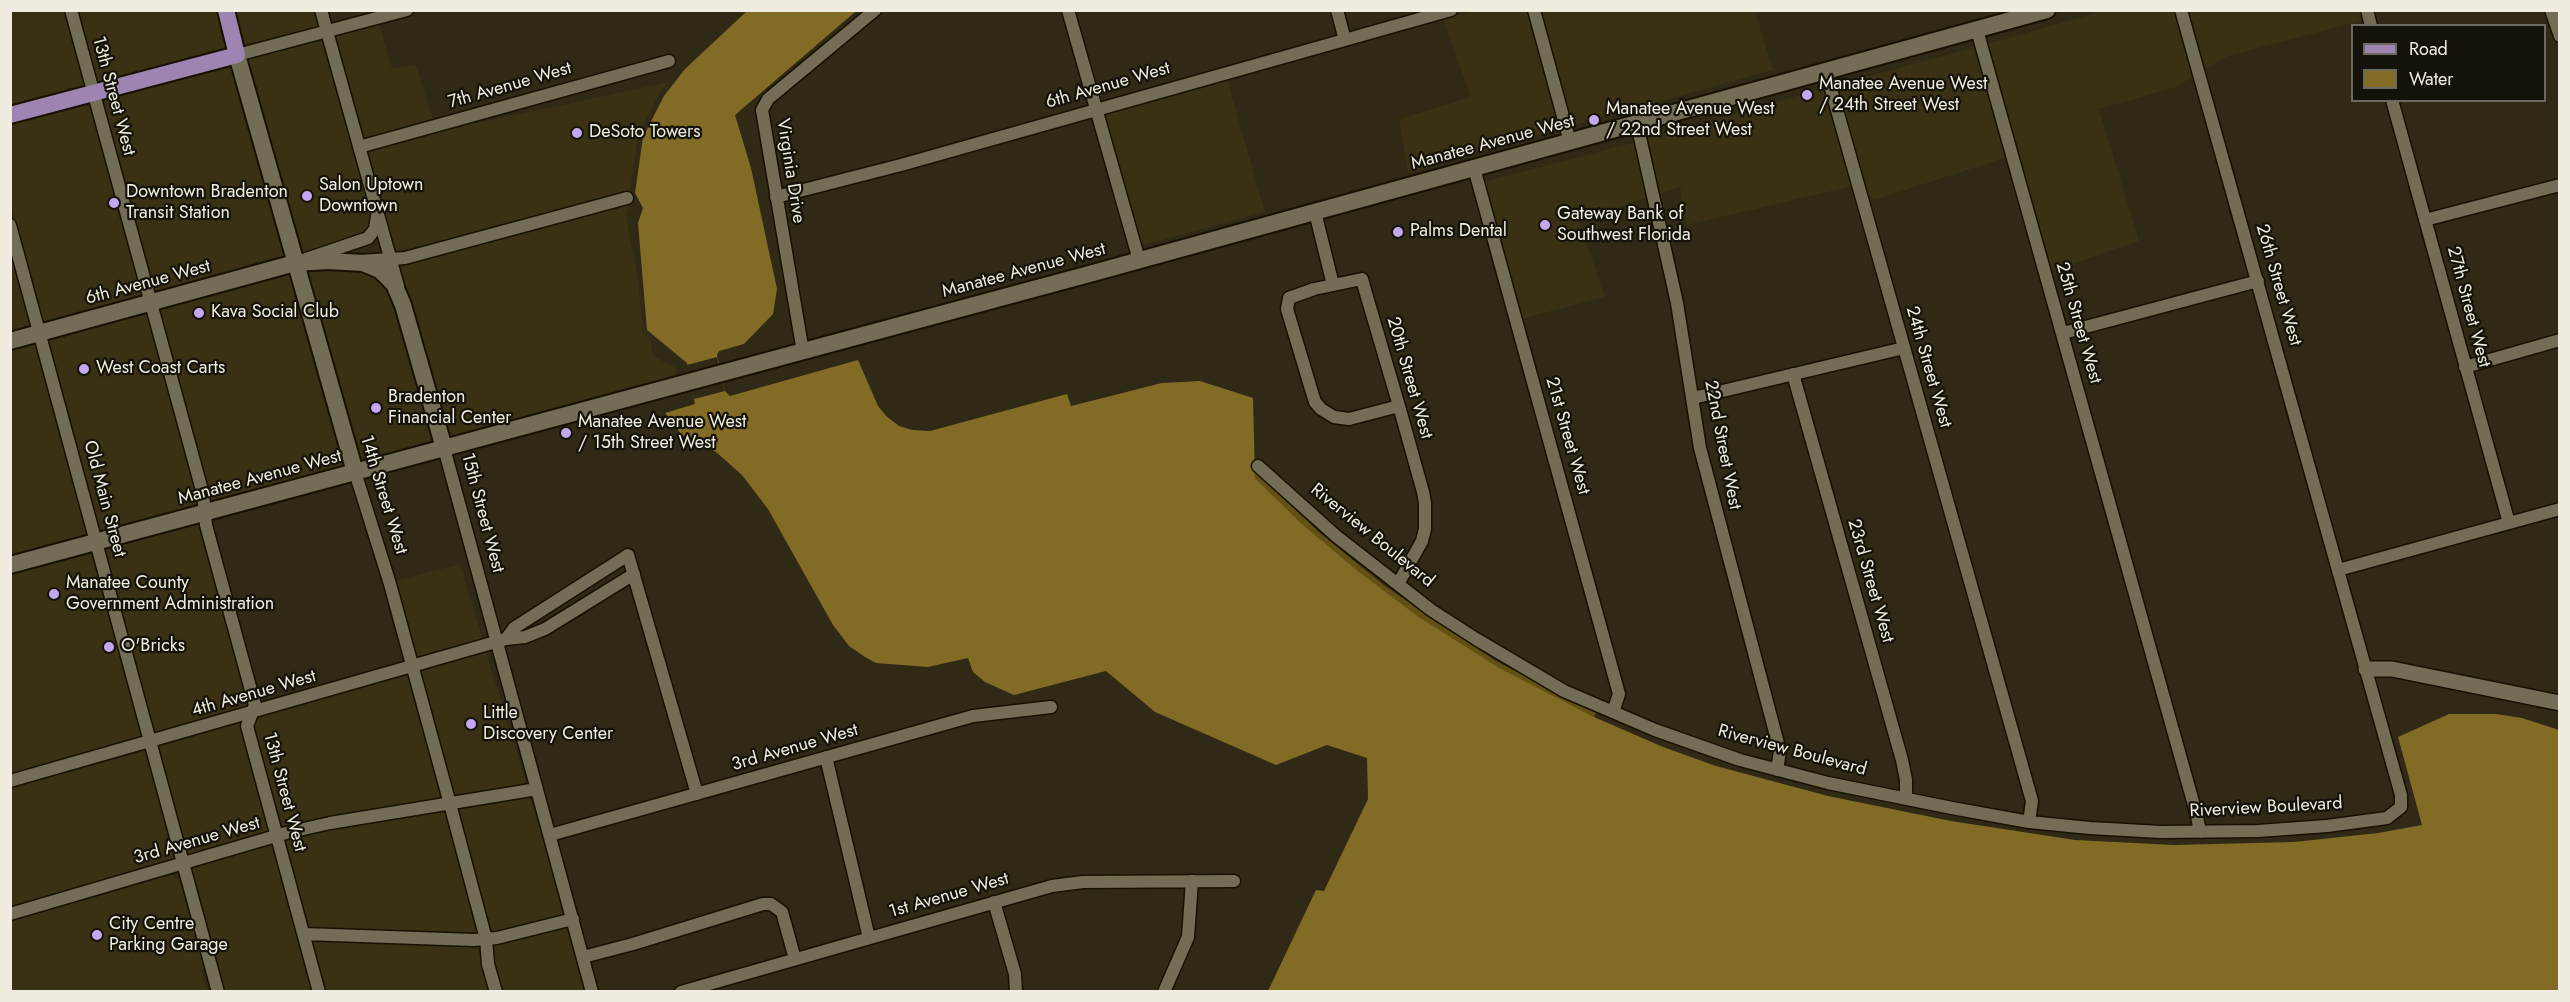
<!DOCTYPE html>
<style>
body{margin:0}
#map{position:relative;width:2570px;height:1002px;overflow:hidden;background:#2f2915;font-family:Jost,sans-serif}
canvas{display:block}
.frame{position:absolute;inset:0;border:12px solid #f0ecdf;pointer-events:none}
.legend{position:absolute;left:2351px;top:24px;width:195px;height:78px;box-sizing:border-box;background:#141209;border:2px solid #6c695f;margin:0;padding:8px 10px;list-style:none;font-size:18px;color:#f0ecdf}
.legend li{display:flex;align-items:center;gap:12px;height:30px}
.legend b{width:30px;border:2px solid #6c695f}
</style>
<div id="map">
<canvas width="2570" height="1002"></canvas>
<div class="frame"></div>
<ul class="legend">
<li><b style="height:8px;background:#9d84b2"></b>Road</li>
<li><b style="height:16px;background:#826c25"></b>Water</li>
</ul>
</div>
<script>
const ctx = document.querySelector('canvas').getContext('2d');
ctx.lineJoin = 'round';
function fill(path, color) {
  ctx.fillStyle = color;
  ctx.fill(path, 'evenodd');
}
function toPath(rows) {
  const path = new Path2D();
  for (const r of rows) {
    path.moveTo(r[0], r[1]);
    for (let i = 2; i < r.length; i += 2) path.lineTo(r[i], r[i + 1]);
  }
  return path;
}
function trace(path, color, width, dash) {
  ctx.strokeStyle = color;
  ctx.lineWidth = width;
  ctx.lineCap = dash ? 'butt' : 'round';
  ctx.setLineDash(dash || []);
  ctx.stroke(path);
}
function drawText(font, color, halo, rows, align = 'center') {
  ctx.font = font + ' Jost,sans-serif';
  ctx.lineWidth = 4.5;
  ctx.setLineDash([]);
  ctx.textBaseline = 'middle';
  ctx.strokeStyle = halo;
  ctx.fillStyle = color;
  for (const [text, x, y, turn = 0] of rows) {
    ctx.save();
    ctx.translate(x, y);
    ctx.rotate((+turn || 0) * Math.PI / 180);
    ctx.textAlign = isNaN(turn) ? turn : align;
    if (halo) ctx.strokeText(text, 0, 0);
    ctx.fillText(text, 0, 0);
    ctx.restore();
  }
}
fill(toPath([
 [11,11,65,11,87,89,11,109],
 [76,11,220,11,231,50,97,86],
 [232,11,315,11,320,28,241,48],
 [1474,11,1528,11,1561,129,1408,173,1399,119,1471,97,1443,19],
 [1539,11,1755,11,1773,70,1571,126],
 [2103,11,2176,11,2194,76,2176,87,2099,109,2139,241,2051,271,1987,44],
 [2187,11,2361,11,2364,20,2228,56,2204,70],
 [379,24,392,68,416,65,433,120,363,140,334,37],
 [323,40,371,210,372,220,368,229,357,236,299,255,244,59],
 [1976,47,2008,157,1874,200,1865,189,1836,85],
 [234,62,288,259,155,295,101,98],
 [1227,79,1265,212,1140,246,1103,114],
 [669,82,660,92,638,136,630,191,457,238,394,252,366,151,440,131],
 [1825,88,1853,186,1687,225,1680,187,1659,194,1646,139],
 [90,101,144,298,43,325,11,204,10,122],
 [1636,142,1649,197,1579,221,1605,297,1521,319,1483,182],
 [629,204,626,215,638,280,643,332,650,339,653,356,676,368,677,379,447,441,397,264,460,250],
 [10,245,33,328,10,334],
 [329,267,371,272,389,287,437,443,358,465,302,268],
 [292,270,348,468,210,506,158,307],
 [147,309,198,495,199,509,101,535,46,337],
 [36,340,90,538,11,559,11,347],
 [200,521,249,705,248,707,155,735,104,547],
 [93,549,145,738,11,775,11,571],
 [460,564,483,640,416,660,394,581],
 [486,652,527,785,454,797,420,672],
 [409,675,443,799,329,817,280,829,253,726,256,717],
 [243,721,270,832,186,857,159,747],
 [148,750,176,859,11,907,11,788],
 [530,797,566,914,490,933,457,809],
 [446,810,479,934,308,928,283,841,332,829],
 [273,844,314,991,224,991,190,868],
 [172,875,179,879,197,937,205,966,202,972,207,991,11,992,11,921],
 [569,926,587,991,501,991,493,963,492,945],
 [311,940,481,946,490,991,325,991]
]), '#3a3115');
fill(toPath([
 [1255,472,1321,534,1385,586,1496,661,1596,713,1594,717,1499,669,1419,617,1358,571,1302,524,1255,478]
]), '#635114');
fill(toPath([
 [747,11,855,12,735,115,751,168,777,289,773,314,744,344,719,351,717,355,725,391,730,396,858,360,878,406,886,416,899,426,912,430,930,431,1067,394,1071,406,1162,383,1200,381,1253,398,1255,478,1302,524,1358,571,1419,617,1499,668,1594,717,1663,747,1716,766,1828,796,1951,821,2075,840,2174,845,2294,842,2378,833,2422,825,2398,737,2449,714,2496,714,2522,718,2559,730,2559,991,1268,991,1316,890,1324,891,1368,799,1367,758,1327,745,1276,765,1155,712,1106,671,1014,695,985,682,973,672,968,658,928,667,876,663,865,657,849,646,833,625,768,509,742,475,716,452,682,435,665,413,695,404,687,363,647,330,638,223,643,208,635,193,643,137,664,96,685,69]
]), '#826c25');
fill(toPath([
 [717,357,725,391,694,399,687,365]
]), '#2f2915');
const minor = toPath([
 [71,10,203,494,206,525,255,705,247,726,319,992],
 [321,10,398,286],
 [1068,10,1139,260],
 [1337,10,1345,40],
 [1534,10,1570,142],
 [2367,10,2371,26],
 [2551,10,2560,36],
 [1977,30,2197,816,2200,832],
 [237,55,407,10],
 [1826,71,2032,801,2029,822],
 [2392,100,2509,523],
 [1637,124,1677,303,1700,448,1780,751,1777,770],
 [359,147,669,61],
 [1474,168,1619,694,1613,712],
 [776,197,901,165,1451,10],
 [1315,212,1333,285],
 [2425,220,2560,185],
 [10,225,218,992],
 [306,259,368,238,375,229,377,216],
 [360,261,405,258,627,198],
 [2063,333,2258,281],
 [803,352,762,110,768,99,875,10],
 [2465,367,2560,340],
 [1793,374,1902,760,1906,780,1906,799],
 [1693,398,1904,348],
 [444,448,592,992],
 [1258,466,1336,536,1431,610,1476,639,1564,691,1655,730,1740,760,1828,783,1952,808,2029,822,2090,828,2161,832,2258,831,2327,826,2387,818,2401,807,2401,795,2181,10],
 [355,472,390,584,450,804,486,939,488,964,496,992],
 [2338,570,2560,509],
 [1398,584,1422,541,1425,529,1425,503,1423,492,1399,406,1365,290,1362,279,1314,289,1289,298,1287,309,1311,389,1315,402,1321,409,1334,417,1349,419,1399,406],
 [506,639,514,628,628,555,697,794],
 [826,757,869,938],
 [10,781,506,639,525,637,545,629,634,574],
 [550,835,973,716,1051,707],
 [994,902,1015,974,1016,992],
 [10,914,286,833,330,823,537,789],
 [304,934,474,940,497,938,573,919],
 [583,957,633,944,763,904,771,904,782,912,795,959],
 [681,992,1052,886,1083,882,1234,881],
 [1164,992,1188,937,1192,881]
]);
const tertiary = toPath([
 [2366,669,2392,669,2560,703]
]);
const secondary = toPath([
 [237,55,355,472],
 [10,341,295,263,328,261,363,263,380,270,394,284,403,305,444,448],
 [10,565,1093,273,2047,10]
]);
const primary = toPath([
 [10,115,237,55,226,10]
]);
trace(minor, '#171101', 15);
trace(tertiary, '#171101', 18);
trace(secondary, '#171101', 20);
trace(primary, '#171101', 20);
trace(minor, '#746d56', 12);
trace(tertiary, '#746d56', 15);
trace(secondary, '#746d56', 16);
trace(primary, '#9d84b2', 16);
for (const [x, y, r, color] of [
 [1807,95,6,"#c4a7f1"],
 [1594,120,6,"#c4a7f1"],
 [577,133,6,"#c4a7f1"],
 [307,196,6,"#c4a7f1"],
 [114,203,6,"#c4a7f1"],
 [1545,225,6,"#c4a7f1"],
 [1398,232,6,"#c4a7f1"],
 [199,313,6,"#c4a7f1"],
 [84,369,6,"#c4a7f1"],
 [376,408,6,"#c4a7f1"],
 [566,433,6,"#c4a7f1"],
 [54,594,6,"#c4a7f1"],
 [109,647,6,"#c4a7f1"],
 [471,724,6,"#c4a7f1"],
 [97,935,6,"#c4a7f1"]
]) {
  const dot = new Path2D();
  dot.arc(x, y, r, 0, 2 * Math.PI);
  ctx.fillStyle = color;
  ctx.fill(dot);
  trace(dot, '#141209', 2);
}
drawText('18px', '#f0ecdf', '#141209', [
 ["Manatee Avenue West",1819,85],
 ["/ 24th Street West",1819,106],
 ["Manatee Avenue West",1606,110],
 ["/ 22nd Street West",1606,131],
 ["DeSoto Towers",589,133],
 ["Salon Uptown",319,186],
 ["Downtown",319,207],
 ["Downtown Bradenton",126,193],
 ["Transit Station",126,214],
 ["Gateway Bank of",1557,215],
 ["Southwest Florida",1557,236],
 ["Palms Dental",1410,232],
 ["Kava Social Club",211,313],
 ["West Coast Carts",96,369],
 ["Bradenton",388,398],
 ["Financial Center",388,419],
 ["Manatee Avenue West",578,423],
 ["/ 15th Street West",578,444],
 ["Manatee County",66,584],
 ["Government Administration",66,605],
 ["O'Bricks",121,647],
 ["Little",483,714],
 ["Discovery Center",483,735],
 ["City Centre",109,925],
 ["Parking Garage",109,946]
], 'left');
drawText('18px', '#f0ecdf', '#141209', [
 ["7th Avenue West",510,86,-16],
 ["6th Avenue West",1108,86,-16],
 ["13th Street West",113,96,75],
 ["Manatee Avenue West",1493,143,-15],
 ["Virginia Drive",790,171,81],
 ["Manatee Avenue West",1024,271,-15],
 ["6th Avenue West",148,283,-15],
 ["26th Street West",2278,285,74],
 ["27th Street West",2468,307,75],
 ["25th Street West",2078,323,74],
 ["24th Street West",1928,367,74],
 ["20th Street West",1409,378,74],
 ["21st Street West",1567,436,74],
 ["22nd Street West",1722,445,79],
 ["Manatee Avenue West",260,478,-15],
 ["14th Street West",383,495,73],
 ["Old Main Street",104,499,75],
 ["15th Street West",482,513,75],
 ["Riverview Boulevard",1372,536,39],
 ["23rd Street West",1870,581,74],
 ["4th Avenue West",254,694,-16],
 ["3rd Avenue West",795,748,-16],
 ["Riverview Boulevard",1792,751,15],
 ["13th Street West",284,792,75],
 ["Riverview Boulevard",2266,808,-3],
 ["3rd Avenue West",197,841,-16],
 ["1st Avenue West",949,896,-16]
]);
</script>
